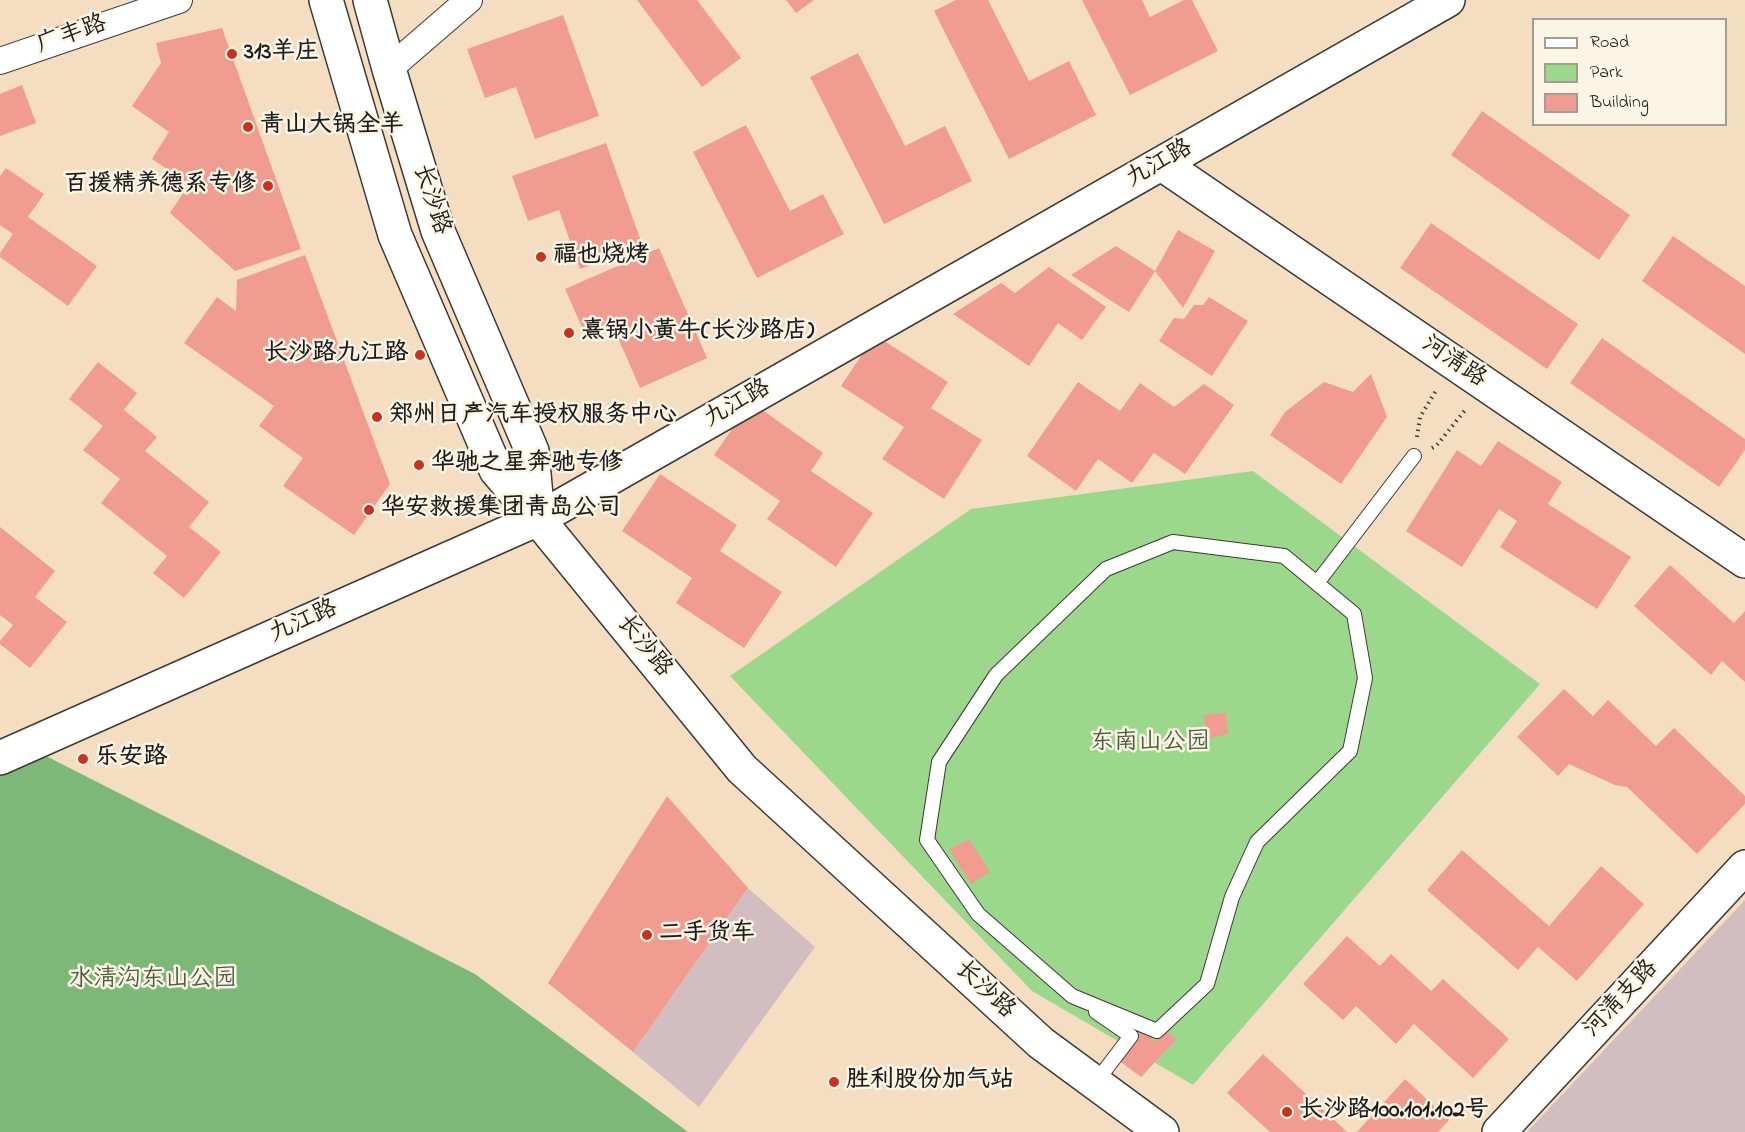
<!DOCTYPE html>
<meta charset="utf-8">
<style>
body{margin:0}
#map{position:relative;width:1745px;height:1132px;overflow:hidden;background:#f5ddc1;font-family:"Indie Flower",sans-serif}
canvas{display:block}
.legend{position:absolute;left:1532px;top:18px;width:195px;height:108px;box-sizing:border-box;background:#fcf5e5;border:2px solid #a29e95;margin:0;padding:8px 10px;list-style:none;font-size:18px;color:#1c1c1c}
.legend li{display:flex;align-items:center;gap:12px;height:30px}
.legend b{width:30px;border:2px solid #a29e95}
</style>
<div id="map">
<canvas width="1745" height="1132"></canvas>
<ul class="legend">
<li><b style="height:8px;background:#fff"></b>Road</li>
<li><b style="height:16px;background:#9cd88c"></b>Park</li>
<li><b style="height:16px;background:#f19c91"></b>Building</li>
</ul>
</div>
<script>
const ctx = document.querySelector('canvas').getContext('2d');
ctx.lineJoin = 'round';
function fill(path, color) {
  ctx.fillStyle = color;
  ctx.fill(path, 'evenodd');
}
function toPath(rows) {
  const path = new Path2D();
  for (const r of rows) {
    path.moveTo(r[0], r[1]);
    for (let i = 2; i < r.length; i += 2) path.lineTo(r[i], r[i + 1]);
  }
  return path;
}
function trace(path, color, width, dash) {
  ctx.strokeStyle = color;
  ctx.lineWidth = width;
  ctx.lineCap = dash ? 'butt' : 'round';
  ctx.setLineDash(dash || []);
  ctx.stroke(path);
}
function drawText(font, color, halo, rows, align = 'center') {
  ctx.font = font + ' "Indie Flower","LXGW WenKai TC",sans-serif';
  ctx.lineWidth = 5;
  ctx.setLineDash([]);
  ctx.textBaseline = 'middle';
  ctx.strokeStyle = halo;
  ctx.fillStyle = color;
  for (const [text, x, y, turn = 0] of rows) {
    ctx.save();
    ctx.translate(x, y);
    ctx.rotate((+turn || 0) * Math.PI / 180);
    ctx.textAlign = isNaN(turn) ? turn : align;
    if (halo) ctx.strokeText(text, 0, 0);
    ctx.fillText(text, 0, 0);
    ctx.restore();
  }
}
fill(toPath([
 [748,888,815,947,699,1107,633,1052],
 [1745,900,1745,1132,1527,1132]
]), '#d2bec1');
fill(toPath([
 [1253,471,1540,684,1193,1085,1032,991,730,676,971,509]
]), '#9cd88c');
fill(toPath([
 [44,755,475,974,688,1132,0,1132,0,774]
]), '#7db878');
fill(toPath([
 [637,0,697,0,741,58,702,87],
 [786,0,814,0,796,13],
 [956,0,988,0,1029,81,1069,61,1096,115,1009,159,934,11],
 [1082,0,1142,0,1150,17,1184,0,1192,0,1218,51,1130,95],
 [563,15,599,116,535,139,516,87,485,98,467,49],
 [222,28,301,249,235,271,170,213,189,184,152,159,169,132,132,106,161,63,156,43],
 [858,53,905,146,945,126,972,181,884,224,810,77],
 [22,85,36,123,0,136,0,94],
 [1482,111,1630,215,1599,260,1451,155],
 [746,125,790,211,823,194,844,234,757,278,693,152],
 [606,143,643,247,580,269,559,210,528,221,512,176],
 [6,168,44,194,28,217,97,266,68,306,0,257,0,253,13,234,0,225,0,176],
 [1431,223,1578,324,1547,369,1400,268],
 [1178,230,1215,251,1183,308,1155,271],
 [1673,236,1745,286,1745,354,1642,281],
 [1116,246,1155,271,1129,312,1071,275],
 [659,248,707,358,640,388,611,322,585,334,565,289],
 [305,255,390,484,354,535,283,486,303,458,259,426,274,406,184,343,217,297,236,311,237,280],
 [1049,267,1106,307,1082,340,1058,323,1029,366,953,314,1001,283,1015,293],
 [1209,297,1248,321,1212,376,1159,341,1174,318,1184,319,1194,305,1203,305],
 [875,335,948,382,931,408,982,440,944,499,882,459,904,427,841,386],
 [1602,338,1745,439,1745,450,1719,487,1570,383],
 [98,362,137,393,124,410,157,437,145,451,209,502,189,527,221,552,184,598,153,573,167,556,101,503,120,479,83,450,103,426,69,399],
 [1371,374,1387,417,1341,484,1270,435,1285,412,1324,382,1353,392],
 [1078,382,1120,411,1140,383,1174,407,1204,384,1234,405,1185,474,1154,453,1132,483,1098,459,1076,491,1027,456],
 [751,402,823,453,811,471,873,513,836,567,767,519,780,501,714,455],
 [1498,441,1562,482,1548,504,1631,557,1597,609,1500,547,1517,521,1499,509,1462,567,1406,531,1457,450,1481,466],
 [660,474,737,525,720,551,782,592,744,648,676,603,692,578,622,531],
 [0,527,55,571,35,597,67,622,30,668,0,644,0,641,13,625,0,615],
 [1670,565,1734,623,1745,611,1745,682,1722,661,1711,675,1634,606],
 [1564,689,1593,716,1608,700,1656,746,1674,728,1745,796,1745,804,1697,854,1627,787,1615,785,1569,764,1558,776,1517,737],
 [1226,713,1228,734,1208,738,1203,715],
 [667,796,748,888,633,1052,548,983],
 [969,839,990,872,971,884,949,849],
 [1462,850,1549,926,1601,866,1644,904,1577,981,1538,947,1518,970,1427,890],
 [1347,936,1380,966,1391,954,1431,991,1443,979,1509,1039,1473,1078,1414,1024,1396,1044,1356,1006,1343,1020,1303,984],
 [1142,1030,1155,1042,1165,1030,1177,1039,1141,1077,1118,1060],
 [1263,1054,1347,1132,1270,1132,1227,1093],
 [1405,1079,1449,1120,1438,1132,1357,1132]
]), '#f19c91');
const lane = toPath([
 [1173,542,1284,556,1354,614,1365,678,1350,751,1257,842,1232,897,1207,984,1157,1031,1072,996,978,914,927,840,939,762,996,675,1106,569,1173,542],
 [1317,583,1414,456],
 [1096,1082,1131,1036,1096,1012]
]);
const street = toPath([
 [0,61,179,0],
 [389,69,469,0]
]);
const secondary = toPath([
 [326,0,395,235,496,470,538,519,742,769,1041,1043,1162,1132],
 [370,0,389,69,438,231,532,451,538,519],
 [1162,164,1745,561],
 [0,758,538,519,1448,0],
 [1499,1132,1745,867]
]);
trace(lane, '#3d3935', 16);
trace(street, '#3d3935', 28);
trace(secondary, '#3d3935', 36);
trace(toPath([
 [1417,437,1420,417,1437,389],
 [1432,448,1437,445,1466,409]
]), '#3d3935', 4, [1.5, 4.5]);
trace(lane, '#fff', 14);
trace(street, '#fff', 26);
trace(secondary, '#fff', 33);
for (const [x, y, r, color] of [
 [232,54,6,"#c8321e"],
 [248,127,6,"#c8321e"],
 [268,186,6,"#c8321e"],
 [541,257,6,"#c8321e"],
 [569,333,6,"#c8321e"],
 [420,355,6,"#c8321e"],
 [377,417,6,"#c8321e"],
 [419,465,6,"#c8321e"],
 [369,510,6,"#c8321e"],
 [83,759,6,"#c8321e"],
 [647,935,6,"#c8321e"],
 [834,1082,6,"#c8321e"],
 [1287,1112,6,"#c8321e"]
]) {
  const dot = new Path2D();
  dot.arc(x, y, r, 0, 2 * Math.PI);
  ctx.fillStyle = color;
  ctx.fill(dot);
  trace(dot, '#fcf5e5', 2);
}
drawText('24px', '#1c1c1c', '#fcf5e5', [
 ["广丰路",72,36,-19],
 ["九江路",1160,165,-30],
 ["长沙路",430,200,72],
 ["河清路",1453,363,34],
 ["九江路",738,405,-30],
 ["九江路",304,623,-24],
 ["长沙路",643,647,51],
 ["长沙路",984,991,43],
 ["河清支路",1622,1000,-47]
]);
drawText('bold 24px', '#1c1c1c', '#fcf5e5', [
 ["313羊庄",244,54],
 ["青山大锅全羊",260,127],
 ["百援精养德系专修",256,186,"right"],
 ["福也烧烤",553,257],
 ["熹锅小黄牛(长沙路店)",581,333],
 ["长沙路九江路",408,355,"right"],
 ["郑州日产汽车授权服务中心",389,417],
 ["华驰之星奔驰专修",431,465],
 ["华安救援集团青岛公司",381,510],
 ["乐安路",95,759],
 ["二手货车",659,935],
 ["胜利股份加气站",846,1082],
 ["长沙路100.101.102号",1299,1112]
], 'left');
drawText('24px', '#495e43', '#fcf5e5', [
 ["东南山公园",1150,744],
 ["水清沟东山公园",153,981]
]);
</script>
